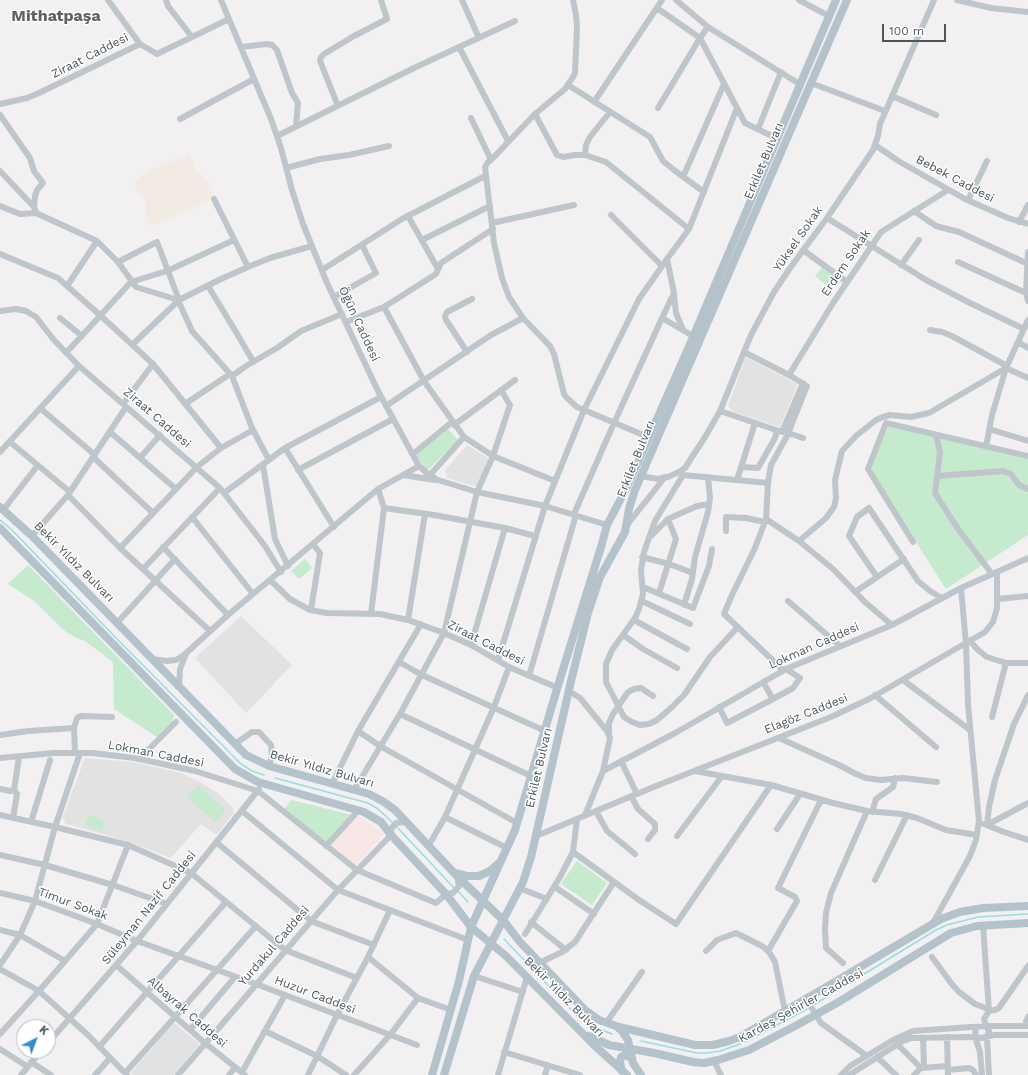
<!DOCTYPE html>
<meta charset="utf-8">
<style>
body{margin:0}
#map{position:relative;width:1028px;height:1075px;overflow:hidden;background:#f2f0f1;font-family:"Work Sans",sans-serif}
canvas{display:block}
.north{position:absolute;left:16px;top:1019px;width:40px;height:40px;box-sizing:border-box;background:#fff;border:1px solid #b7bbbd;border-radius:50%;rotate:42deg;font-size:11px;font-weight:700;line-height:16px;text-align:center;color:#4a565b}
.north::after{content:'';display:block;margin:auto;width:14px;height:18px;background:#308ecc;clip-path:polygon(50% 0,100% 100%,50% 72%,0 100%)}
.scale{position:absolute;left:882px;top:24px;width:64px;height:18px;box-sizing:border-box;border:2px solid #4a565b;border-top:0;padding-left:5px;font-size:12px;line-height:14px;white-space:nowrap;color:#4a565b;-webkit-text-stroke:3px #fff;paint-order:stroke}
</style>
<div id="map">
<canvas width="1028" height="1075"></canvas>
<div class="north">K</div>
<div class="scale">100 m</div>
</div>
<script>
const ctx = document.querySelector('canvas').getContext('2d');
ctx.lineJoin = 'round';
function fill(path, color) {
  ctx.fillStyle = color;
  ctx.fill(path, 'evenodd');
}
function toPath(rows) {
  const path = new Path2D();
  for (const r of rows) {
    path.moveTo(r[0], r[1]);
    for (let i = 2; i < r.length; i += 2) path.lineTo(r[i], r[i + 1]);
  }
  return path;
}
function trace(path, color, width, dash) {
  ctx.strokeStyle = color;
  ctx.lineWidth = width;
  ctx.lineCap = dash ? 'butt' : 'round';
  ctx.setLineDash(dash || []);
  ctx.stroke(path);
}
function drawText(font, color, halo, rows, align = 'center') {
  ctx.font = font + ' "Work Sans",sans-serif';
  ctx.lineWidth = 3;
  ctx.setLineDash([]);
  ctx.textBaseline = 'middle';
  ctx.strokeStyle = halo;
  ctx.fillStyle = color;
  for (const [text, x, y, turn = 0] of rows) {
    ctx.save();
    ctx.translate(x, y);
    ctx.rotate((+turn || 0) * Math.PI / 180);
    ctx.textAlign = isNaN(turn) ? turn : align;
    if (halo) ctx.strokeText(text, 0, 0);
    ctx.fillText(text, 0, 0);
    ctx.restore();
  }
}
fill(toPath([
 [746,357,795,383,797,386,780,427,734,412,728,406],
 [467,445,488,458,477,487,447,478,445,470],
 [241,616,292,665,246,713,195,658],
 [85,758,133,762,181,773,202,783,220,795,233,808,234,813,217,834,215,834,201,824,171,858,126,841,64,823,65,820,62,819],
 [174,1023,200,1044,174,1075,134,1075,131,1073,172,1024]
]), '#e3e2e2');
fill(toPath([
 [358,816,385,833,356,865,331,844]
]), '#f8e5e6');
fill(toPath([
 [822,267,836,278,829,287,815,276],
 [889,427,1028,458,1028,535,946,589,872,473,871,470,886,429],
 [448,429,458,440,428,470,424,467,416,455],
 [305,559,312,568,299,579,291,571],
 [28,565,174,715,172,723,157,737,114,709,113,662,85,641,75,637,66,632,34,601,8,584],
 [198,785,226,810,215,822,187,797],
 [291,800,352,815,326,845,284,810],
 [89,814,106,822,101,832,85,825],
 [577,861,607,883,592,905,561,884]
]), '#c5eacd');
fill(toPath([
 [189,154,198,173,208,182,216,198,151,226,144,211,146,208,144,200,136,188,135,182,138,178,156,168]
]), '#f1ebe3');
trace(toPath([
 [0,520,12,530,118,640,241,764,252,771,264,775],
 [275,778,368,803,378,809,393,823],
 [396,826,455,889],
 [458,891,468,902],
 [504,939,579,1018,590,1025,612,1034],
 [815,1004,936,930,947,925,978,917,1028,914],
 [641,1041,697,1053,707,1053,720,1051,743,1043,807,1009]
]), '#97dee1', 1.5);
trace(toPath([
 [108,0,140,44],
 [166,0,168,6,192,37],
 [221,0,271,119,281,148,292,190,303,224,327,283,378,391,419,466,428,474,438,480,477,492,545,506,607,525],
 [462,0,479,38],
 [573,0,576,15,577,27,575,73,573,77,565,89,535,114,491,160,488,162,485,167,494,243,502,278,509,297,523,318,550,346,554,354,564,394,567,398,577,407,648,437],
 [676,0,708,27,801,85],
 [799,0,829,16],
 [957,0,991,8,1028,12],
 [657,8,700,38,658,108],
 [708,27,700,38,745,123,778,139],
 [241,47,267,44,272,45,277,50,292,93,298,103,296,126],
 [459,47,508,141],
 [811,83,885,111],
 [568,85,650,137,663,161,674,170,704,192],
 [892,96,936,115],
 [594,102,662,0],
 [0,104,27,98,39,93,140,44,157,54,229,19],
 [338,106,320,61,321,57,324,54,354,36,387,19,381,0],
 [535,114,557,155,563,157,575,155,585,155,606,162,689,229],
 [0,115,30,158,34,171,43,183,37,190,35,196,34,207,36,213],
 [471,118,491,160],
 [180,119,254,79],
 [758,129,781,72],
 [277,136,414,68,515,21],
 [875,145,900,162,965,199,1008,218,1028,224],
 [585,155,586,145,590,137,610,112],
 [286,168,320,159,349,155,389,146],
 [0,171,34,207],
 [683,177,724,84],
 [214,199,248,267],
 [968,200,987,161],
 [0,206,20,214,36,213,97,241,118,262,136,287,178,300,192,331,232,376],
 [914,211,936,226,959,232,1026,263],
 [611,215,662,266],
 [408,216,438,269],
 [827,218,926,280,968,302,1024,329],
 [1019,222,1028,205],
 [492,223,574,205],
 [422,240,490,206],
 [803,250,847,282],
 [1028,252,1026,293,1028,301],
 [0,254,58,278,101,316,153,364,221,448],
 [118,262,157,242,179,300],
 [958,262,1026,293],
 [901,265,919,240],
 [322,270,402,219,485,176],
 [67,286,97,241],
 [208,286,233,327,253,361],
 [674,294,676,313,683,330],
 [334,297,376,273,362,245],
 [384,307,424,381,464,437,493,456,555,481],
 [0,311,16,309,26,311,36,317,54,340,79,366,220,488,265,546,281,572],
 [60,318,82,336],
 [346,322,384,307,436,274,441,263,493,229],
 [930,330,942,332,952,336,1007,366],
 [693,336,662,318,674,293,667,259,689,229,737,108],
 [1018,342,1028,348],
 [132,345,179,300,223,278,248,267,270,258,312,246],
 [467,352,446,320,445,316,447,312,472,299],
 [744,352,789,375,807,386,787,436,771,465,768,483,766,519,755,548,731,597,724,614,783,670],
 [66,353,131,282,167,271,234,240],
 [789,375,833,303,881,232,948,190],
 [123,404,153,364],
 [185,404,230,374],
 [386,406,491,335,523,318],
 [40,408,95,455],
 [720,411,782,432,803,383],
 [454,425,515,380],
 [989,429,1028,441],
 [110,432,176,489],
 [788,433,803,438],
 [936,435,940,452,935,493,958,529,992,574],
 [10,442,70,492],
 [986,447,992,415,1006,368,1028,320],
 [285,448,334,527],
 [0,452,79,366],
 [413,454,452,422],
 [93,457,153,513],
 [140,458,160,435],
 [269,460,252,428,232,376,246,366,277,348,301,331,342,314],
 [263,465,275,539,288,566],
 [741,467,758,468,775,438,777,431],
 [298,470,393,419],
 [679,472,683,475,655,521,644,552,641,570,643,594,639,609,635,618,612,650,606,664,606,682,624,717,632,722,640,725,649,724,657,720,672,707,684,695,710,657,738,627],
 [403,475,435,480],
 [430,475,464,437],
 [683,475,768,483],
 [641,476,658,479,668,477,679,472,685,468,705,437,720,411,751,335,774,292,790,268,827,218,873,150,878,136,880,124,934,0],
 [937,476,1003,471,1011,474,1019,485,1028,489],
 [737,480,755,423],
 [224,493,285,448,381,397],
 [68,495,120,548,210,631],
 [384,508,434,515,505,528,535,536],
 [4,509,38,465],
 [574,514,614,423,662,318],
 [192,517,253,594],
 [766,519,799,541,833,569,866,603,892,625],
 [627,525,665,477],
 [726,531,726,517,746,518,765,522],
 [32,536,68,495,126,407],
 [651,536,668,519,697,506,709,504],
 [799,541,826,518,834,507,836,498,835,480,842,451,856,436,876,420,883,417,890,415,911,417,929,413,1006,368,1028,378],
 [913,542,868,469,886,423,1028,456],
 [163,547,228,615],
 [120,548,197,467,221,448,253,430],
 [642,557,669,564,693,573],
 [143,569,220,488],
 [877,577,849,536,857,517,869,508,918,581,930,591,942,598],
 [270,580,290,599,310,610,327,613,380,614,408,620,444,633,471,645,509,667,558,688],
 [643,587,693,608,709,566,712,549],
 [855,592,904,559],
 [659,593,676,539,668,519],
 [998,599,1028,596],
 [642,601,690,624],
 [788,601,840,646],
 [684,605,692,579,695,557,708,512,710,498,708,477],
 [311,610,320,553,313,544],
 [371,614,384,508,378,489],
 [408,620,425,514],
 [634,620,687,649],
 [117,623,175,559],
 [623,635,643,649,677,668],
 [970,641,978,650,987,657,1006,663],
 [471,645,505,528],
 [152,659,167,661,176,660,184,655,228,615,378,489,419,466],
 [498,660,545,506,584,410,639,299,667,259],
 [399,662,422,675,545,731],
 [529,676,576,515],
 [903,680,970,730],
 [179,687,180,669,186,654],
 [569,691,580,698,607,731,610,738,603,771,585,815],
 [875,695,936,747],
 [773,699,793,688,800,678,786,669],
 [719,707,727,723,773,699,763,682],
 [400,714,531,776],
 [992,717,1006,663,1028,663],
 [358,731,380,746,517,823],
 [609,733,609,723,613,714,628,692,634,689,641,688,653,696],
 [0,735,28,731,74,728],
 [779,738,841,766,856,774,866,778,881,780,903,778,937,782],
 [235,744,252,732,259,732,271,745,272,756,269,766],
 [75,753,74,728,77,718,81,716,112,717],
 [0,758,54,753,92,753,135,758,195,771,258,791,357,870,436,903,446,894,453,893,459,886,457,876],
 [139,759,176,722],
 [621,761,637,794],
 [603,771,677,732,786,669,892,625,961,588,997,572],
 [695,771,771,785,833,803,867,811,901,814,917,818,946,830,977,835],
 [332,784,358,731,421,624],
 [0,789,10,791,14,790,19,757],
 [354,790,400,714,444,633,477,492,493,456,510,405,501,390],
 [631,796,638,809,655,824,655,830,648,839],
 [242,811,338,890,468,940],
 [596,811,607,831,635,854],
 [872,812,876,799,893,787,895,778],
 [0,815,55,827,128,845,191,873,285,950,357,978],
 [445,817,507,848],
 [13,818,17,794,14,790],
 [31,822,50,760],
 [984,824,1004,832,1028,840],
 [987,825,989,807,995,780,1014,724,1028,695],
 [987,825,1028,803],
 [777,829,800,794],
 [536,836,656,786,831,717,871,698,985,632,993,622,997,608,997,572,1028,558],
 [677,836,722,776],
 [216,842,311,921,374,945],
 [429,845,445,817,494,707,509,667],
 [326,846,359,810],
 [573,852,639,900,676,924,771,785],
 [0,855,45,865,113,885,167,904],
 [875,880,907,815],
 [555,887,594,914],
 [519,888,547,899],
 [0,893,35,901,97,924,137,941,256,984,417,1045],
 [531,922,566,950],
 [933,923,970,856,976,840,979,821,968,704,966,644,961,588],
 [983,925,989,1011,984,1019,986,1026,989,1031,987,1037,989,1075],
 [0,930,20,935,65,961],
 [525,934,560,877,573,852,577,819],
 [706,951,717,940,736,933,762,946,769,952,775,962,785,1011],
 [768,951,797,901,795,897,778,888,821,800],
 [368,957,418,998,451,1010],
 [932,957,951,983,959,992,975,1004,988,1009],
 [539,963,562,952,575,942,614,882],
 [843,963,826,948,825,928,826,913,831,893,867,811],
 [0,965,20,935,35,901,55,827,80,753],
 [116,965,205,1043,245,1075],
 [0,969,39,991,88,1035,127,1075],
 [474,976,523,992],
 [806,999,821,1023,867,1056],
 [989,1011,995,1010,999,1008,1028,966],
 [1026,1021,1028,1017],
 [606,1023,642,972],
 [976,1027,975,1037,980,1052,982,1075],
 [190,1030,235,977],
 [265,1031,317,1056,346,1075],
 [0,1034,39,991,97,924,128,845],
 [947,1037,948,1075],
 [923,1038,924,1067],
 [48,1043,137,941,259,789],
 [897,1044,921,1068],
 [99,1047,226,902],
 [0,1049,28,1067],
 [504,1052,580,1075],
 [877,1057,896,1075],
 [714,1061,721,1075],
 [31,1062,51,1075],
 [948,1070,969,1068,973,1070,976,1075],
 [242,1072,285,995],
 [125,1073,256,926],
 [21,1075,41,1051],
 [95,1075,110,1058],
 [178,1075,338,890,391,835,391,829,396,823,407,822],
 [229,1075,235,1067],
 [308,1075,337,1015,368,957,390,910],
 [354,1075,390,1035,418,998],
 [498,1075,527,977],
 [545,1075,548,1065],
 [841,1075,850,1066,893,1040,913,1031,986,1026,1028,1026],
 [849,1075,903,1041,912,1038,968,1037,982,1038,994,1035,1028,1035],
 [914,1075,921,1068,948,1066]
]), '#bec6cb', 6);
trace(toPath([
 [0,507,32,536,246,755,269,766,369,794,384,802,395,810,457,876,503,920,520,942,585,1010,599,1020,616,1026,622,1031,628,1040,633,1063,641,1075],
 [0,528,235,769,258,782,364,812,381,822,391,835,446,894,471,927,506,956,594,1045,627,1075],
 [455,873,467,876,479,876,490,871,499,863],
 [619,1027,695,1045,713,1045,729,1041,740,1037,828,986,941,919,960,912,983,908,1028,906],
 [589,1036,609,1045,654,1053,693,1062,704,1063,718,1060,749,1050,797,1025,837,1003,951,933,977,926,1028,923],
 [622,1071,620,1062,621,1057,625,1055,632,1058],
 [432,1075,459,981,471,927,515,830,560,679,601,547,607,525,627,487,690,344,836,0],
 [444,1075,474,976,523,882,531,857,571,681,588,613,600,577,625,532,629,509,635,490,847,0]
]), '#b4c3cb', 8);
drawText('12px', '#4a565b', '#fff', [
 ["Ziraat Caddesi",90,56,-27],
 ["Erkilet Bulvarı",764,161,-67],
 ["Bebek Caddesi",955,179,28],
 ["Yüksel Sokak",798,239,-55],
 ["Erdem Sokak",846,263,-56],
 ["Öğün Caddesi",359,324,65],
 ["Ziraat Caddesi",157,418,41],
 ["Erkilet Bulvarı",636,459,-68],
 ["Bekir Yıldız Bulvarı",74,562,45],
 ["Ziraat Caddesi",486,643,27],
 ["Lokman Caddesi",814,646,-24],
 ["Elagöz Caddesi",806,714,-22],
 ["Lokman Caddesi",156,754,11],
 ["Erkilet Bulvarı",539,768,-77],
 ["Bekir Yıldız Bulvarı",322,769,16],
 ["Timur Sokak",73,904,20],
 ["Süleyman Nazif Caddesi",149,908,-51],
 ["Yurdakul Caddesi",274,946,-49],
 ["Huzur Caddesi",315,995,21],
 ["Bekir Yıldız Bulvarı",564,997,45],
 ["Kardeş Şehirler Caddesi",801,1006,-29],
 ["Albayrak Caddesi",187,1012,41]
]);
drawText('bold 16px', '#5e6264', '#fff', [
 ["Mithatpaşa",56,16]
]);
</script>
